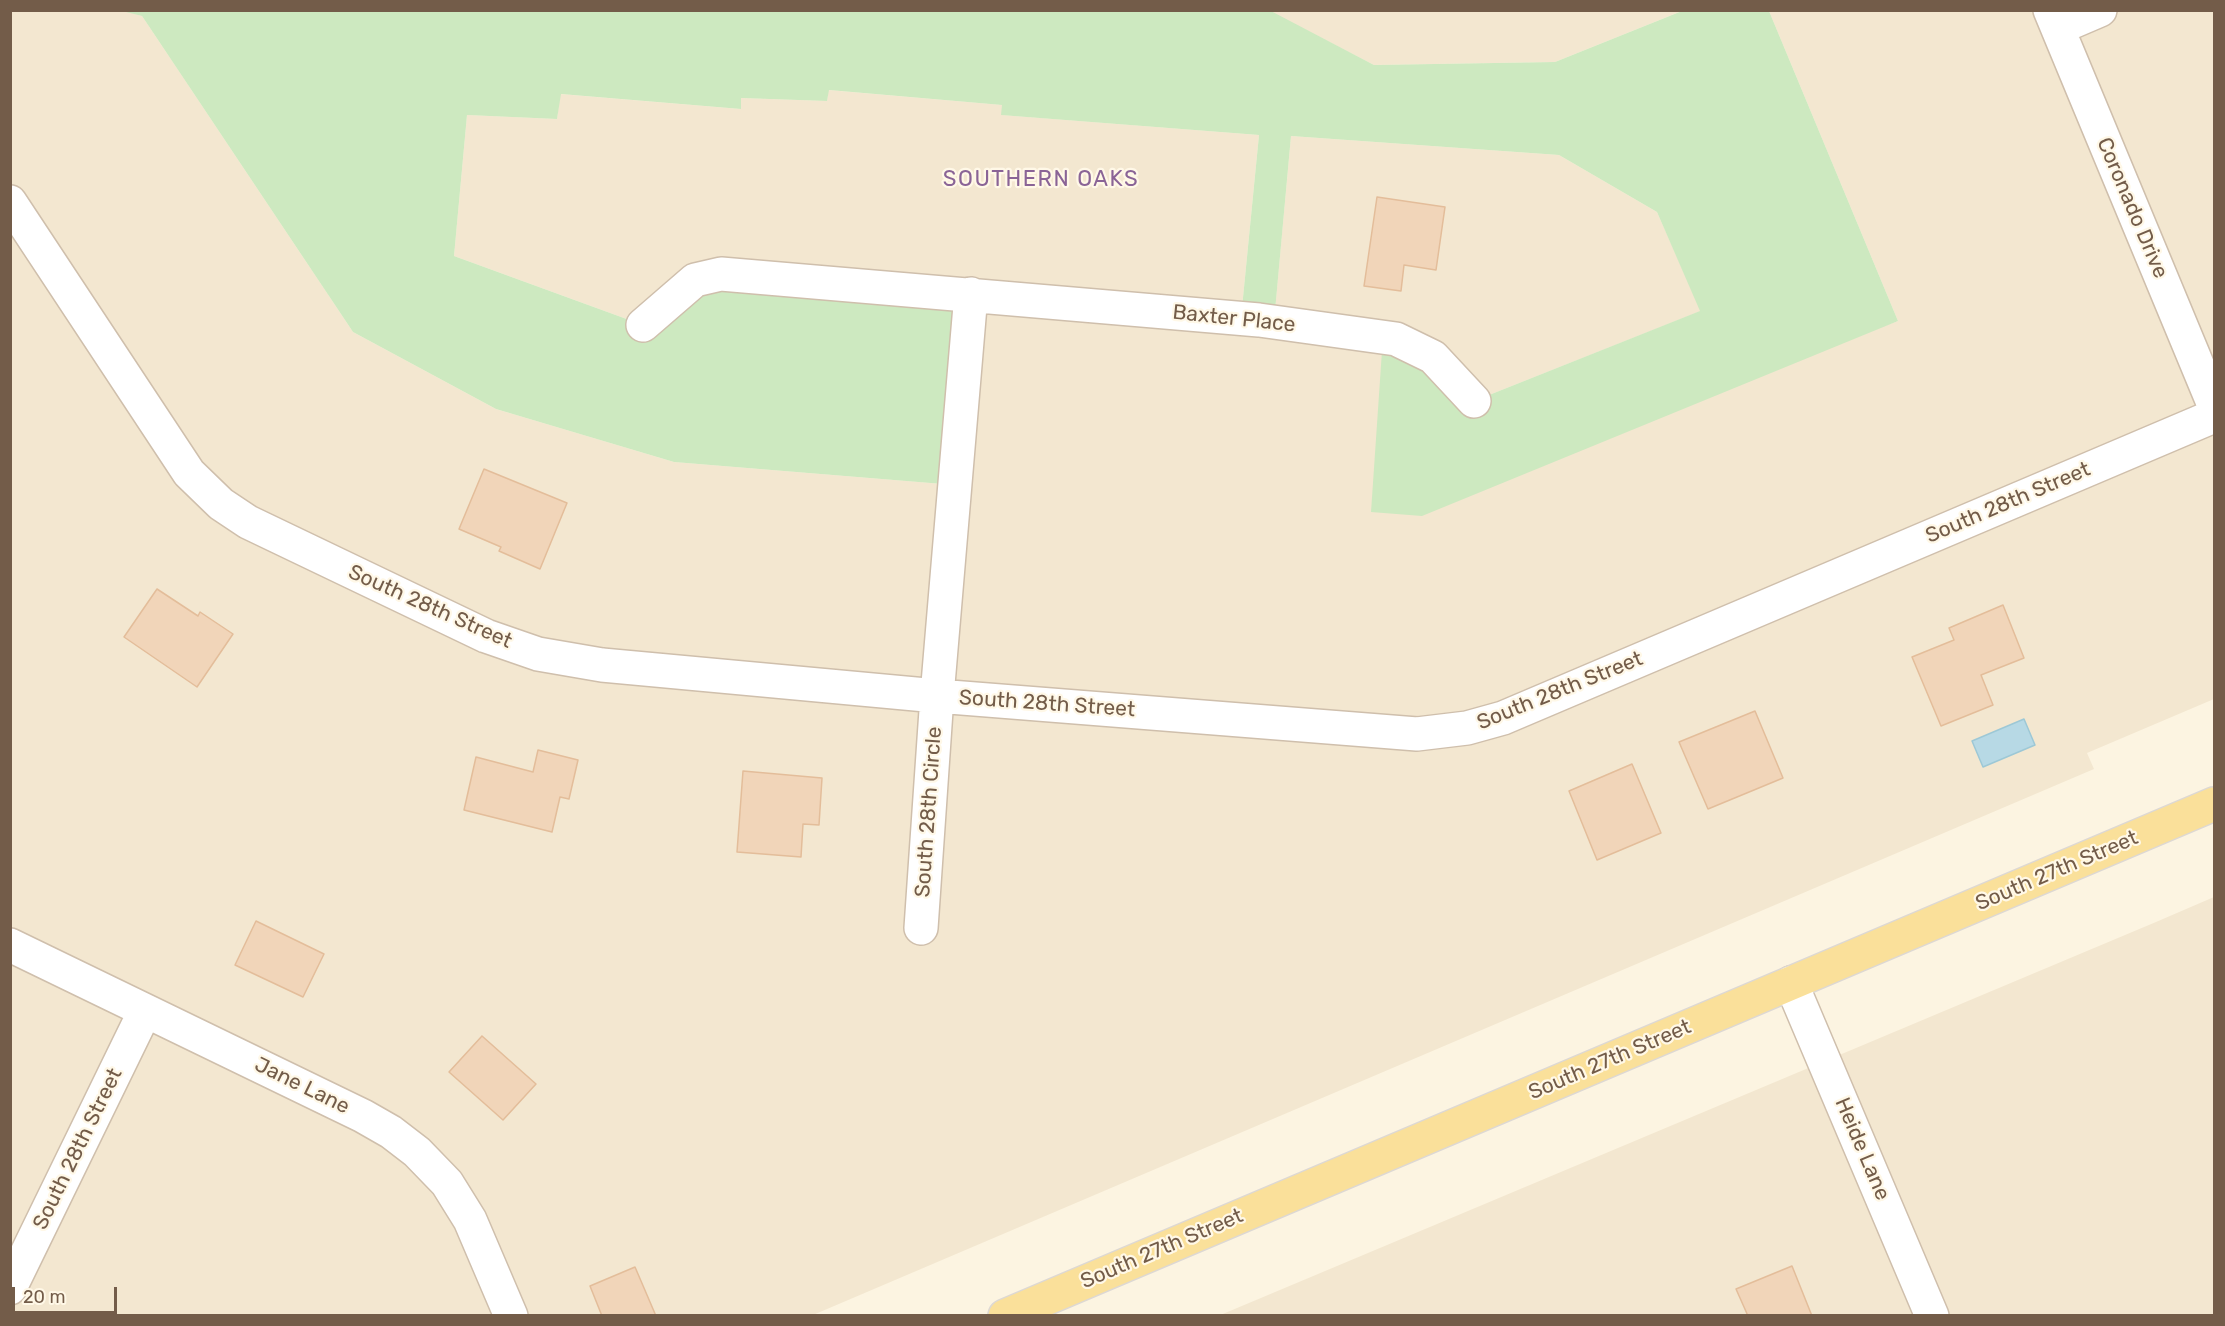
<!DOCTYPE html>
<style>
body{margin:0}
#map{position:relative;width:2225px;height:1326px;overflow:hidden;background:#fcf4e1;font-family:Rubik,sans-serif}
canvas{display:block}
.frame{position:absolute;inset:0;border:12px solid #735c49;pointer-events:none}
.scale{position:absolute;left:12px;top:1287px;width:105px;height:27px;box-sizing:border-box;border:3px solid #735c49;border-top:0;padding-left:8px;font-size:18px;line-height:21px;white-space:nowrap;color:#735c49;-webkit-text-stroke:4px #fff8e7;paint-order:stroke}
</style>
<div id="map">
<canvas width="2225" height="1326"></canvas>
<div class="frame"></div>
<div class="scale">20 m</div>
</div>
<script>
const ctx = document.querySelector('canvas').getContext('2d');
ctx.lineJoin = 'round';
function fill(path, color) {
  ctx.fillStyle = color;
  ctx.fill(path, 'evenodd');
}
function toPath(rows) {
  const path = new Path2D();
  for (const r of rows) {
    path.moveTo(r[0], r[1]);
    for (let i = 2; i < r.length; i += 2) path.lineTo(r[i], r[i + 1]);
  }
  return path;
}
function trace(path, color, width, dash) {
  ctx.strokeStyle = color;
  ctx.lineWidth = width;
  ctx.lineCap = dash ? 'butt' : 'round';
  ctx.setLineDash(dash || []);
  ctx.stroke(path);
}
function drawText(font, color, halo, rows, align = 'center') {
  ctx.font = font + ' Rubik,sans-serif';
  ctx.lineWidth = 4.5;
  ctx.setLineDash([]);
  ctx.textBaseline = 'middle';
  ctx.strokeStyle = halo;
  ctx.fillStyle = color;
  for (const [text, x, y, turn = 0] of rows) {
    ctx.save();
    ctx.translate(x, y);
    ctx.rotate((+turn || 0) * Math.PI / 180);
    ctx.textAlign = isNaN(turn) ? turn : align;
    if (halo) ctx.strokeText(text, 0, 0);
    ctx.fillText(text, 0, 0);
    ctx.restore();
  }
}
fill(toPath([
 [122,10,142,16,353,332,496,409,674,462,955,485,643,325,454,256,467,115,557,119,560,94,741,109,741,98,827,101,828,90,1002,105,1002,115,1259,135,1241,318,1274,321,1291,136,1559,155,1657,212,1701,311,1474,401,1371,512,1898,321,1769,11,2214,11,2214,699,2087,753,2094,769,813,1315,11,1315,10,11],
 [1269,11,1682,11,1555,62,1374,65],
 [2214,897,2214,1315,1218,1316,2156,922]
]), '#f3e7d0');
fill(toPath([
 [1269,10,1374,65,1555,62,1682,11,1769,11,1898,321,1422,516,1371,512,1383,336,1474,401,1700,311,1657,212,1559,155,1291,136,1274,322,1241,318,1259,135,1001,115,1002,105,829,90,827,101,741,98,741,109,561,94,557,119,467,115,454,256,643,325,695,280,971,294,955,485,674,462,496,409,353,332,142,16,122,11]
]), '#cde9c0');
const water = toPath([
 [2024,719,2035,745,1983,767,1972,741,2024,719]
]);
fill(water, '#b7d9e5');
trace(water, '#9dc8d6', 1.5);
const building = toPath([
 [1377,197,1445,207,1436,270,1404,265,1401,291,1364,286,1377,197],
 [484,469,567,503,540,569,499,551,501,547,459,529,484,469],
 [157,589,198,616,200,612,233,634,197,687,124,637,157,589],
 [2003,605,2024,658,1981,675,1993,705,1941,726,1912,657,1954,640,1949,628,2003,605],
 [1755,711,1783,778,1708,809,1679,742,1755,711],
 [538,750,578,760,569,799,560,797,552,832,464,810,476,757,533,772,538,750],
 [1632,764,1661,833,1597,860,1569,791,1632,764],
 [743,771,822,778,819,825,803,824,801,857,737,852,743,771],
 [256,921,324,954,303,997,235,965,256,921],
 [482,1036,536,1084,503,1120,449,1072,482,1036],
 [1792,1266,1812,1316,1748,1316,1736,1289,1792,1266],
 [635,1267,656,1316,602,1316,590,1286,635,1267]
]);
fill(building, '#f1d5b9');
trace(building, '#e3bd9a', 1.5);
const minor = toPath([
 [2050,10,2214,405],
 [2058,28,2100,10],
 [10,202,189,473,221,504,248,522,486,636,538,654,602,665,937,696,1417,734,1467,728,1503,718,2214,416],
 [643,325,695,280,721,274,1259,320,1396,339,1433,357,1474,401],
 [921,928,937,696,971,294],
 [10,945,363,1116,391,1132,417,1152,447,1183,470,1220,511,1316],
 [1791,983,1932,1316],
 [10,1288,145,1011]
]);
const major = toPath([
 [1005,1316,2214,804]
]);
trace(minor, '#cfbfac', 36);
trace(major, '#ddd8d3', 36);
trace(minor, '#fff', 33);
trace(major, '#fae09a', 33);
drawText('21px', '#735c49', '#fff8e7', [
 ["Coronado Drive",2132,208,67],
 ["Baxter Place",1234,319,6],
 ["South 28th Street",2008,503,-23],
 ["South 28th Street",430,607,24],
 ["South 28th Street",1560,691,-22],
 ["South 28th Street",1047,704,4],
 ["South 28th Circle",929,812,-86],
 ["South 27th Street",2057,871,-23],
 ["South 27th Street",1610,1060,-23],
 ["Jane Lane",302,1086,26],
 ["South 28th Street",78,1149,-64],
 ["Heide Lane",1862,1149,67],
 ["South 27th Street",1162,1249,-23]
]);
ctx.letterSpacing = '1.5px';
drawText('22px', '#8a6496', '#fff8e7', [
 ["SOUTHERN OAKS",1041,180]
]);
ctx.letterSpacing = '0px';
</script>
